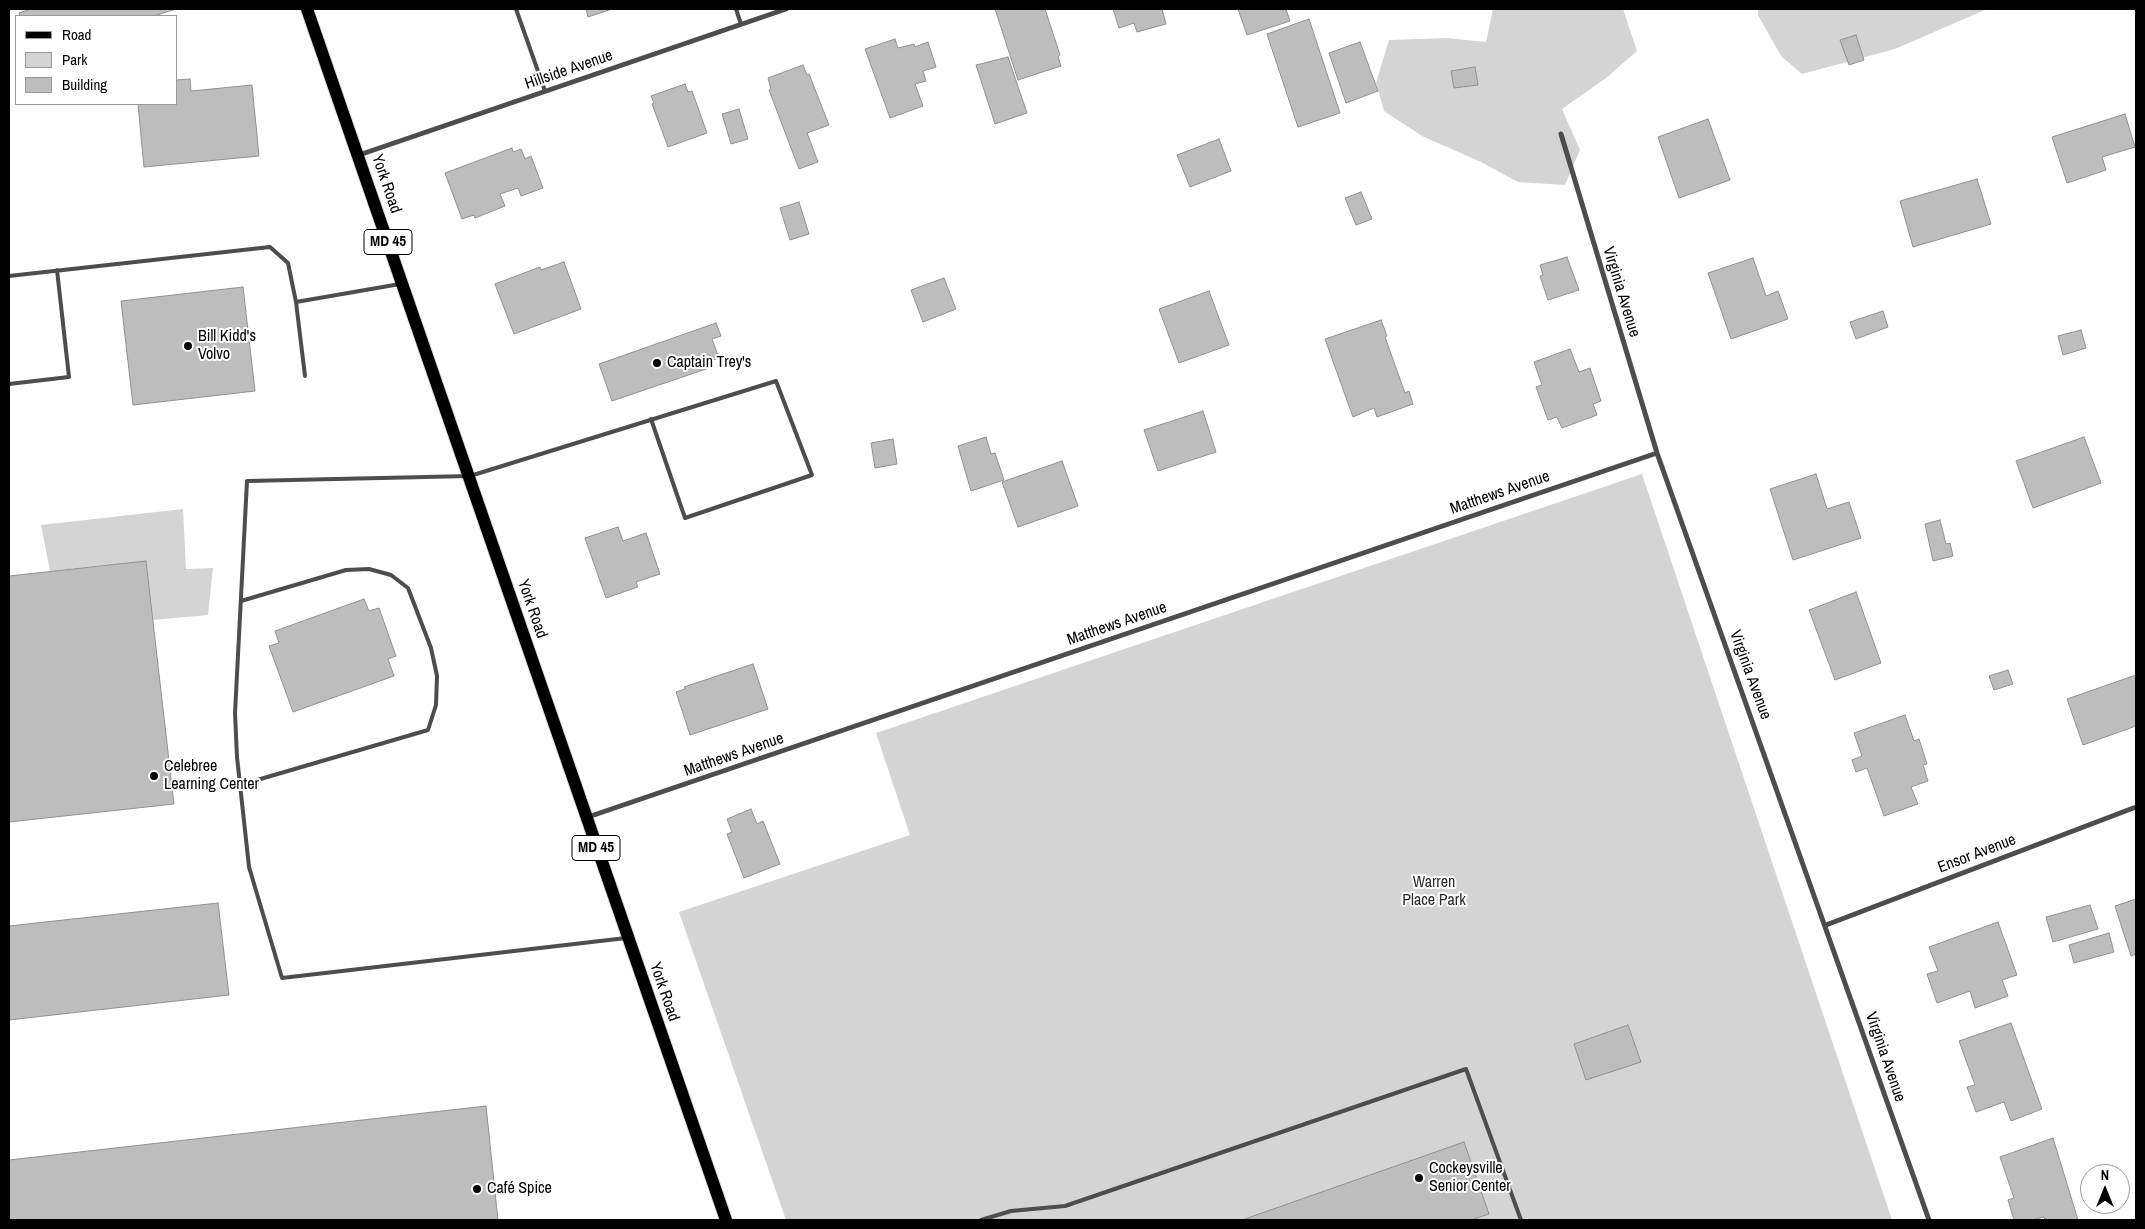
<!DOCTYPE html>
<meta charset="utf-8">
<style>
body{margin:0}
#map{position:relative;width:2145px;height:1229px;overflow:hidden;background:#fff;font-family:"Archivo Narrow",sans-serif}
canvas{display:block}
.frame{position:absolute;inset:0;border:10px solid #000;pointer-events:none}
.legend{position:absolute;left:15px;top:15px;width:162px;height:90px;box-sizing:border-box;background:#fff;border:1px solid #999;margin:0;padding:6px 9px;list-style:none;font-size:15px;color:#000}
.legend li{display:flex;align-items:center;gap:10px;height:25px}
.legend b{width:25px;border:1px solid #999}
.north{position:absolute;left:2080px;top:1164px;width:50px;height:50px;box-sizing:border-box;background:#fff;border:1px solid #999;border-radius:50%;rotate:0deg;font-size:14px;font-weight:700;line-height:20px;text-align:center;color:#000}
.north::after{content:'';display:block;margin:auto;width:18px;height:22px;background:#000;clip-path:polygon(50% 0,100% 100%,50% 72%,0 100%)}
</style>
<div id="map">
<canvas width="2145" height="1229"></canvas>
<div class="frame"></div>
<ul class="legend">
<li><b style="height:6px;background:#000"></b>Road</li>
<li><b style="height:14px;background:#d4d4d4"></b>Park</li>
<li><b style="height:14px;background:#bdbdbd"></b>Building</li>
</ul>
<div class="north">N</div>
</div>
<script>
const ctx = document.querySelector('canvas').getContext('2d');
ctx.lineJoin = 'round';
function fill(path, color) {
  ctx.fillStyle = color;
  ctx.fill(path, 'evenodd');
}
function toPath(rows) {
  const path = new Path2D();
  for (const r of rows) {
    path.moveTo(r[0], r[1]);
    for (let i = 2; i < r.length; i += 2) path.lineTo(r[i], r[i + 1]);
  }
  return path;
}
function trace(path, color, width, dash) {
  ctx.strokeStyle = color;
  ctx.lineWidth = width;
  ctx.lineCap = dash ? 'butt' : 'round';
  ctx.setLineDash(dash || []);
  ctx.stroke(path);
}
function drawText(font, color, halo, rows, align = 'center') {
  ctx.font = font + ' "Archivo Narrow",sans-serif';
  ctx.lineWidth = 4;
  ctx.setLineDash([]);
  ctx.textBaseline = 'middle';
  ctx.strokeStyle = halo;
  ctx.fillStyle = color;
  for (const [text, x, y, turn = 0] of rows) {
    ctx.save();
    ctx.translate(x, y);
    ctx.rotate((+turn || 0) * Math.PI / 180);
    ctx.textAlign = isNaN(turn) ? turn : align;
    if (halo) ctx.strokeText(text, 0, 0);
    ctx.fillText(text, 0, 0);
    ctx.restore();
  }
}
fill(toPath([
 [1493,9,1623,9,1637,51,1606,78,1562,109,1580,150,1565,185,1518,182,1481,162,1422,136,1384,111,1376,83,1389,40,1447,38,1486,42],
 [1758,9,1987,9,1895,49,1802,74,1781,56,1758,15],
 [1642,474,1892,1220,786,1220,679,912,910,835,876,733],
 [183,509,186,569,213,568,208,615,153,620,146,561,50,571,41,525]
]), '#d4d4d4');
const building = toPath([
 [31,9,176,9,154,16,20,16,19,13,31,9],
 [586,9,612,9,588,17,586,9],
 [995,9,1045,9,1060,55,1058,57,1061,66,1018,80,995,9],
 [1113,9,1162,9,1166,24,1137,32,1134,23,1119,28,1113,9],
 [1238,9,1286,9,1290,21,1247,35,1238,9],
 [1309,19,1340,113,1298,127,1267,34,1309,19],
 [1856,35,1864,60,1849,65,1840,40,1856,35],
 [895,39,898,48,914,44,915,47,928,42,936,67,923,71,926,81,915,84,923,106,890,118,865,49,895,39],
 [1360,42,1378,91,1346,103,1329,53,1360,42],
 [1008,57,1027,113,995,124,976,65,1008,57],
 [803,65,807,75,809,74,829,125,807,133,818,162,799,169,769,90,771,89,768,78,803,65],
 [1475,67,1478,85,1454,88,1451,71,1475,67],
 [190,79,191,91,252,85,259,156,144,167,138,104,176,104,176,80,190,79],
 [685,84,688,92,692,91,707,133,668,147,652,104,654,103,651,96,685,84],
 [739,109,748,139,731,144,722,114,739,109],
 [2125,114,2135,147,2102,157,2106,170,2067,183,2052,137,2125,114],
 [1708,119,1730,180,1679,198,1658,137,1708,119],
 [1219,139,1231,171,1190,187,1177,155,1219,139],
 [512,148,513,152,521,149,525,159,531,156,543,188,521,196,518,188,500,194,505,206,475,218,474,215,462,219,445,173,512,148],
 [1977,179,1991,224,1913,247,1900,201,1977,179],
 [1361,192,1372,219,1356,225,1345,198,1361,192],
 [799,202,809,234,790,240,780,208,799,202],
 [1567,257,1579,290,1548,300,1540,276,1543,275,1540,265,1567,257],
 [1753,258,1766,296,1778,291,1788,319,1731,339,1708,273,1753,258],
 [564,262,581,309,514,334,495,284,540,267,541,270,564,262],
 [944,278,956,309,923,322,911,290,944,278],
 [243,287,255,391,133,405,121,301,243,287],
 [1209,291,1229,345,1179,363,1159,309,1209,291],
 [1883,311,1888,327,1856,339,1850,322,1883,311],
 [1381,320,1387,336,1385,337,1405,393,1409,391,1413,404,1377,417,1374,408,1353,417,1325,339,1381,320],
 [716,323,721,336,712,339,719,358,710,361,712,367,612,401,599,364,716,323],
 [2081,330,2086,348,2063,355,2058,336,2081,330],
 [1570,349,1579,372,1590,368,1601,401,1593,404,1597,415,1562,428,1557,417,1548,420,1536,387,1542,385,1534,362,1570,349],
 [1203,411,1216,452,1158,471,1144,430,1203,411],
 [986,437,991,454,995,453,1004,480,971,491,958,446,986,437],
 [2084,437,2101,483,2033,508,2016,461,2084,437],
 [893,439,897,464,875,468,871,443,893,439],
 [1062,461,1078,506,1018,527,1002,482,1062,461],
 [1816,474,1827,509,1849,502,1861,538,1793,560,1770,489,1816,474],
 [1940,520,1946,544,1950,543,1953,556,1933,561,1925,524,1940,520],
 [618,527,623,541,646,533,660,574,636,582,638,587,606,598,585,538,618,527],
 [146,561,174,804,9,822,9,576,146,561],
 [1856,592,1881,663,1835,680,1809,610,1856,592],
 [364,599,369,611,379,608,396,656,388,659,394,676,293,712,269,646,279,643,275,631,364,599],
 [753,664,768,709,690,735,676,692,685,689,684,687,753,664],
 [2008,670,2013,684,1994,690,1989,676,2008,670],
 [2136,675,2136,726,2083,745,2067,699,2136,675],
 [1905,715,1914,741,1919,739,1927,764,1923,765,1928,781,1911,787,1918,804,1884,816,1867,768,1856,772,1852,760,1862,756,1854,733,1905,715],
 [751,809,757,824,763,821,780,864,744,878,727,834,732,832,727,819,751,809],
 [2136,899,2136,954,2131,956,2115,906,2136,899],
 [218,903,229,995,9,1020,9,926,218,903],
 [2090,905,2098,929,2053,942,2046,917,2090,905],
 [1998,922,2017,975,2002,980,2008,996,1975,1008,1970,991,1937,1003,1927,974,1938,971,1929,947,1998,922],
 [2109,933,2114,952,2074,963,2069,945,2109,933],
 [2011,1023,2042,1109,2011,1121,2004,1102,1976,1112,1967,1087,1975,1085,1959,1041,2011,1023],
 [1628,1025,1641,1062,1586,1080,1574,1044,1628,1025],
 [486,1106,498,1220,9,1220,9,1160,486,1106],
 [2053,1138,2078,1220,2045,1220,2044,1217,2032,1220,2014,1220,2008,1200,2014,1198,2000,1157,2053,1138],
 [1464,1142,1489,1214,1471,1220,1242,1220,1464,1142]
]);
fill(building, '#bdbdbd');
trace(building, '#919191', 1);
const primary = toPath([
 [307,9,726,1220]
]);
trace(primary, '#dbdbdb', 14);
trace(toPath([
 [516,9,545,91],
 [736,9,741,24],
 [9,276,270,247,288,263,296,302,400,284],
 [296,302,305,376],
 [9,384,69,377,57,270],
 [240,785,428,730,436,705,437,676,431,648,408,588,391,575,369,569,346,570,241,601],
 [626,938,282,978,249,867,237,757,235,713,247,481,470,476,776,381,812,475,685,518,651,419],
 [981,1220,1011,1211,1065,1206,1466,1069,1521,1220]
]), '#4d4d4d', 4);
trace(toPath([
 [1561,134,1657,453,1929,1220],
 [359,155,786,9],
 [588,817,1657,453],
 [1826,925,2136,807]
]), '#4d4d4d', 5);
trace(primary, '#000', 12);
for (const [x, y, r, color] of [
 [188,346,5,"#000"],
 [657,363,5,"#000"],
 [154,776,5,"#000"],
 [1419,1178,5,"#000"],
 [477,1189,5,"#000"]
]) {
  const dot = new Path2D();
  dot.arc(x, y, r, 0, 2 * Math.PI);
  ctx.fillStyle = color;
  ctx.fill(dot);
  trace(dot, '#fff', 2);
}
for (const [x, y, w] of [
 [388,242,48],
 [596,848,48]
]) {
  const box = new Path2D();
  box.roundRect(x - w / 2, y - 12.5, w, 25, 4);
  ctx.fillStyle = '#fff';
  ctx.fill(box);
  trace(box, '#000', 1);
}
drawText('bold 15px', '#000', null, [
 ["MD 45",388,242],
 ["MD 45",596,848]
]);
drawText('16px', '#000', '#fff', [
 ["Hillside Avenue",569,70,-19],
 ["York Road",386,184,71],
 ["Virginia Avenue",1621,292,73],
 ["Matthews Avenue",1500,493,-19],
 ["York Road",532,609,71],
 ["Matthews Avenue",1117,624,-19],
 ["Virginia Avenue",1750,675,70],
 ["Matthews Avenue",734,755,-19],
 ["Ensor Avenue",1977,854,-21],
 ["York Road",664,992,71],
 ["Virginia Avenue",1885,1057,71]
]);
drawText('16px', '#000', '#fff', [
 ["Bill Kidd's",198,337],
 ["Volvo",198,355],
 ["Captain Trey's",667,363],
 ["Celebree",164,767],
 ["Learning Center",164,785],
 ["Cockeysville",1429,1169],
 ["Senior Center",1429,1187],
 ["Café Spice",487,1189]
], 'left');
drawText('16px', '#2b2b2b', '#fff', [
 ["Warren",1434,883],
 ["Place Park",1434,901]
]);
</script>
